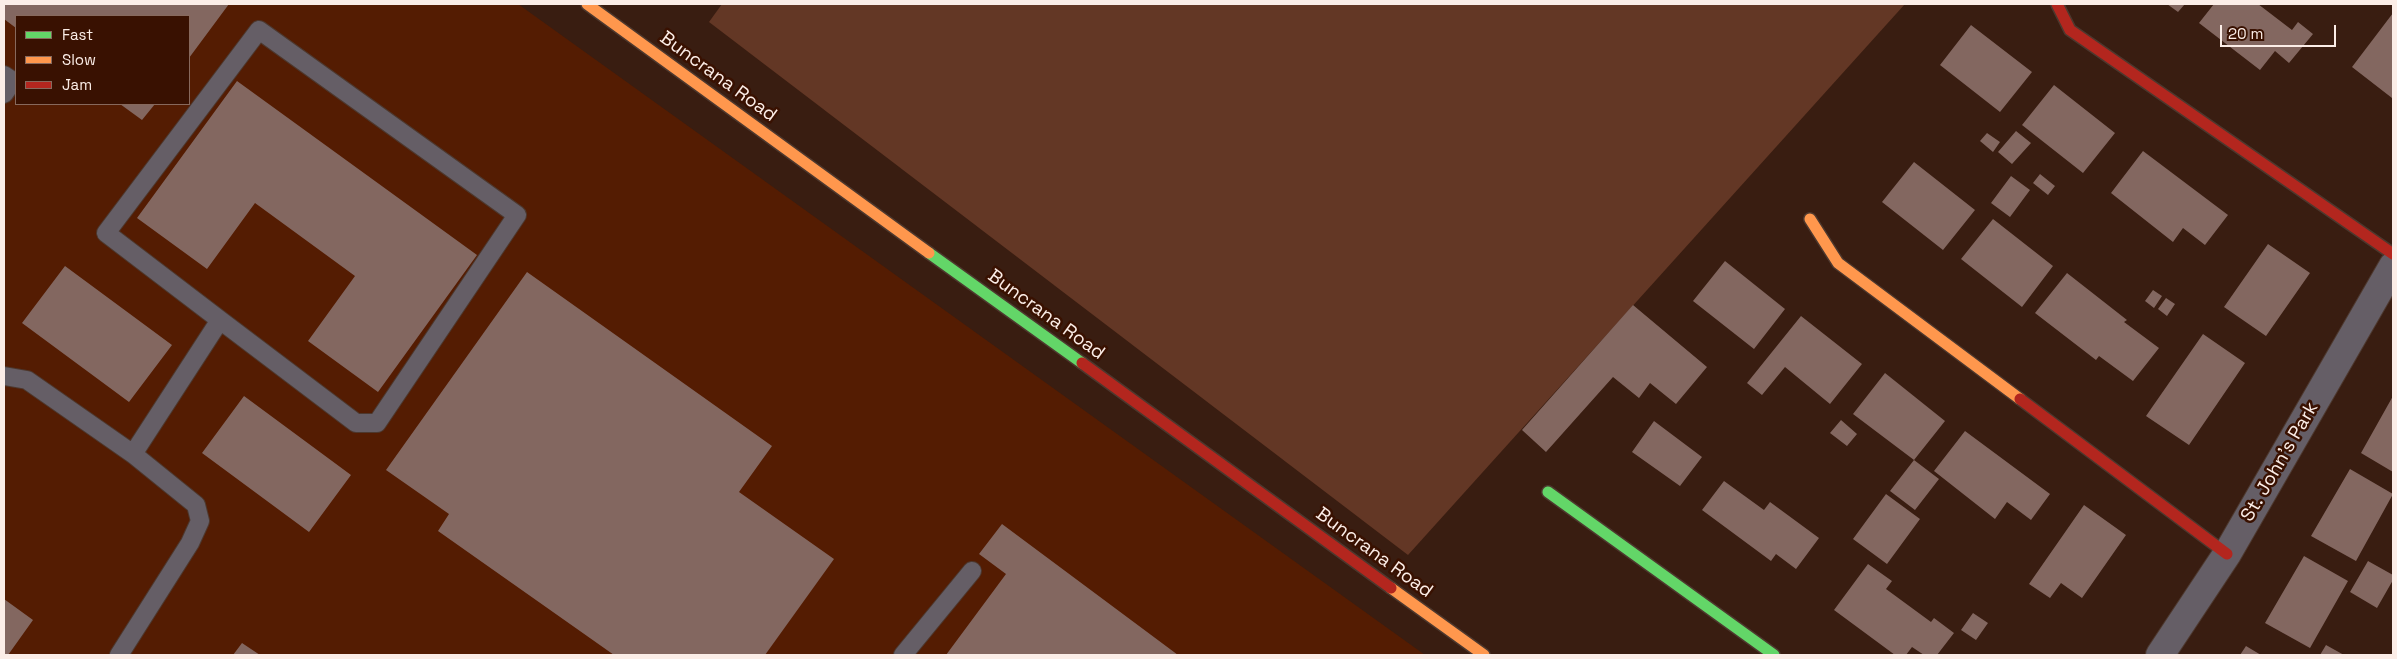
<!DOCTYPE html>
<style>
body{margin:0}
#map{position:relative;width:2397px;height:659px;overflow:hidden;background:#391d11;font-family:"Space Grotesk",sans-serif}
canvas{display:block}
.frame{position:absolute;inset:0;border:5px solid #fbede7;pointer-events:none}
.legend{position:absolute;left:15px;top:15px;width:175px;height:90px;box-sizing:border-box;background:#391101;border:1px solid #87695d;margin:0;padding:6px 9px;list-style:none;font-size:15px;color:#fbede7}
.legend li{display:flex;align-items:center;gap:10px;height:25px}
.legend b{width:25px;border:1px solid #87695d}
.scale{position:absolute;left:2220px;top:25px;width:116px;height:22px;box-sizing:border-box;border:2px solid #fbede7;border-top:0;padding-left:6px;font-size:15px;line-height:18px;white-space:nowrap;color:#fbede7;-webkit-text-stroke:4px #391101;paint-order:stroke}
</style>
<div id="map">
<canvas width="2397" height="659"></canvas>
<div class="frame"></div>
<ul class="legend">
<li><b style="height:6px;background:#63d668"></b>Fast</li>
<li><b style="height:6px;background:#ff974d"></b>Slow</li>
<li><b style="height:6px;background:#b3261e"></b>Jam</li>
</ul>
<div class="scale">20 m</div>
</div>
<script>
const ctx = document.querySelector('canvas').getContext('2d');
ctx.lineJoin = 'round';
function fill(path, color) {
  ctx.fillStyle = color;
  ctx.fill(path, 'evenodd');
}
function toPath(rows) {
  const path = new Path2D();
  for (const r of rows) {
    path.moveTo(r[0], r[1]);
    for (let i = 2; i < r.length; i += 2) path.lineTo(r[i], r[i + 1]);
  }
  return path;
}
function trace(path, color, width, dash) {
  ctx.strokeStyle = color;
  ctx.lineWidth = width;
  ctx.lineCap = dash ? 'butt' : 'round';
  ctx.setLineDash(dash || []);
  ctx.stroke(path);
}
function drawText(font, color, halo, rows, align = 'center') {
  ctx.font = font + ' "Space Grotesk",sans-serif';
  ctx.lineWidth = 5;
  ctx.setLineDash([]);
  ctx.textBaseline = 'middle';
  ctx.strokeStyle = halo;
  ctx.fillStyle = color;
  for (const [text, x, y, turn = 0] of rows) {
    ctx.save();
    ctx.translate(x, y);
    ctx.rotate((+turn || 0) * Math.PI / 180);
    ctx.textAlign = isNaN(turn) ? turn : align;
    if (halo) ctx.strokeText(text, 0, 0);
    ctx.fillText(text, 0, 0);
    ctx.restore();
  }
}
fill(toPath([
 [4,4,518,4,1425,655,4,655],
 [16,16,189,16,189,104,16,104]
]), '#541c02');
fill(toPath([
 [722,4,1905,4,1408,555,709,22]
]), '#633725');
fill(toPath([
 [4,4,229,4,189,58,189,16,16,16,16,28,4,19],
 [2167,4,2185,4,2178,12],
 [2214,4,2258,4,2292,30,2298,22,2313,34,2289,63,2275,51,2260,70,2199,23],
 [2393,13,2393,97,2392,98,2352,67],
 [1971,25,2032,72,2000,112,1940,65],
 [237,81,477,255,378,392,308,341,355,276,255,203,207,269,137,218],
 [2054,85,2115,133,2083,173,2022,125],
 [120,104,155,104,142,120],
 [2016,131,2031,143,2012,164,1998,152],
 [1987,133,2000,142,1993,152,1980,141],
 [2143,151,2228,215,2205,245,2183,228,2173,242,2111,193],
 [1914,162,1975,210,1943,250,1882,202],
 [2040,174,2055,186,2048,195,2033,183],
 [2011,176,2030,190,2010,217,1991,203],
 [1993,219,2053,266,2022,307,1961,259],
 [2268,244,2310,273,2266,336,2224,307],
 [1725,261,1785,309,1754,349,1693,301],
 [65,266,172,345,129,402,22,323],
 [527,272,772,446,739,492,834,559,765,655,614,655,438,531,449,514,386,470],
 [2067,273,2127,320,2124,322,2159,348,2133,381,2099,356,2096,360,2035,313],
 [2153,290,2162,296,2154,308,2145,301],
 [2166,298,2175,304,2167,316,2158,309],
 [1633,305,1707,367,1676,404,1650,383,1639,398,1613,377,1546,452,1522,430],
 [1801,316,1862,364,1830,404,1785,367,1762,395,1747,383],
 [2203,334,2245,363,2189,445,2146,416],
 [1885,373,1945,421,1914,460,1853,414],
 [244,396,351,475,309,532,202,453],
 [2393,396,2393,472,2361,453],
 [1841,420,1857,434,1847,446,1830,433],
 [1654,421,1702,457,1680,486,1632,452],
 [1965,431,2050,494,2031,520,2007,502,1995,519,1934,471],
 [1914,460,1939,479,1915,510,1890,491],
 [2350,469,2393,494,2356,561,2311,536],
 [1724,481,1764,510,1770,502,1819,538,1796,569,1776,554,1771,561,1702,510],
 [1886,494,1920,519,1887,564,1853,539],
 [2084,505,2126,535,2082,598,2061,583,2050,598,2029,584],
 [1002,524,1178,655,946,655,1006,574,979,554],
 [2304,556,2348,581,2310,648,2265,623],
 [2368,561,2393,575,2393,580,2377,608,2350,592],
 [1868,564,1892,581,1886,589,1931,622,1934,618,1954,633,1937,655,1924,655,1912,647,1906,655,1895,655,1834,610],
 [4,599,33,620,8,655,4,655],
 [1973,613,1988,623,1976,640,1961,630],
 [242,643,260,655,233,655],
 [2326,645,2344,655,2320,655],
 [2246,646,2261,655,2240,655]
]), '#836760');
const lane = toPath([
 [4,75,13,81,4,94],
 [4,376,27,380,133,454,196,505,200,521,190,543,119,655],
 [133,454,220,320,356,423,377,423,517,215,259,30,106,233,220,320],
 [903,655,972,571]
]);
const street = toPath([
 [2160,655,2227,554,2393,266]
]);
const fast = toPath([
 [929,253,1082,363],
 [1548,492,1774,655]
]);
const slow = toPath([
 [587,4,929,253],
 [1810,219,1838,263,2020,399],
 [1391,588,1484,655]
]);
const jam = toPath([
 [2057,4,2070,30,2393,254],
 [1082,363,1391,588],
 [2020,399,2227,554]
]);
trace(lane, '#4d382e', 20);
trace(street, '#4d382e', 30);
trace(fast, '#4d382e', 14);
trace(slow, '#4d382e', 14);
trace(jam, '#4d382e', 14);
trace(lane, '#655e66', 18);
trace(street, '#655e66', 28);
trace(fast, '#63d668', 11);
trace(slow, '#ff974d', 11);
trace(jam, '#b3261e', 11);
drawText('19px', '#fbede7', '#391101', [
 ["Buncrana Road",718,77,36],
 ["Buncrana Road",1046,315,36],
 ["St. John's Park",2280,462,-60],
 ["Buncrana Road",1374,553,36]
]);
</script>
